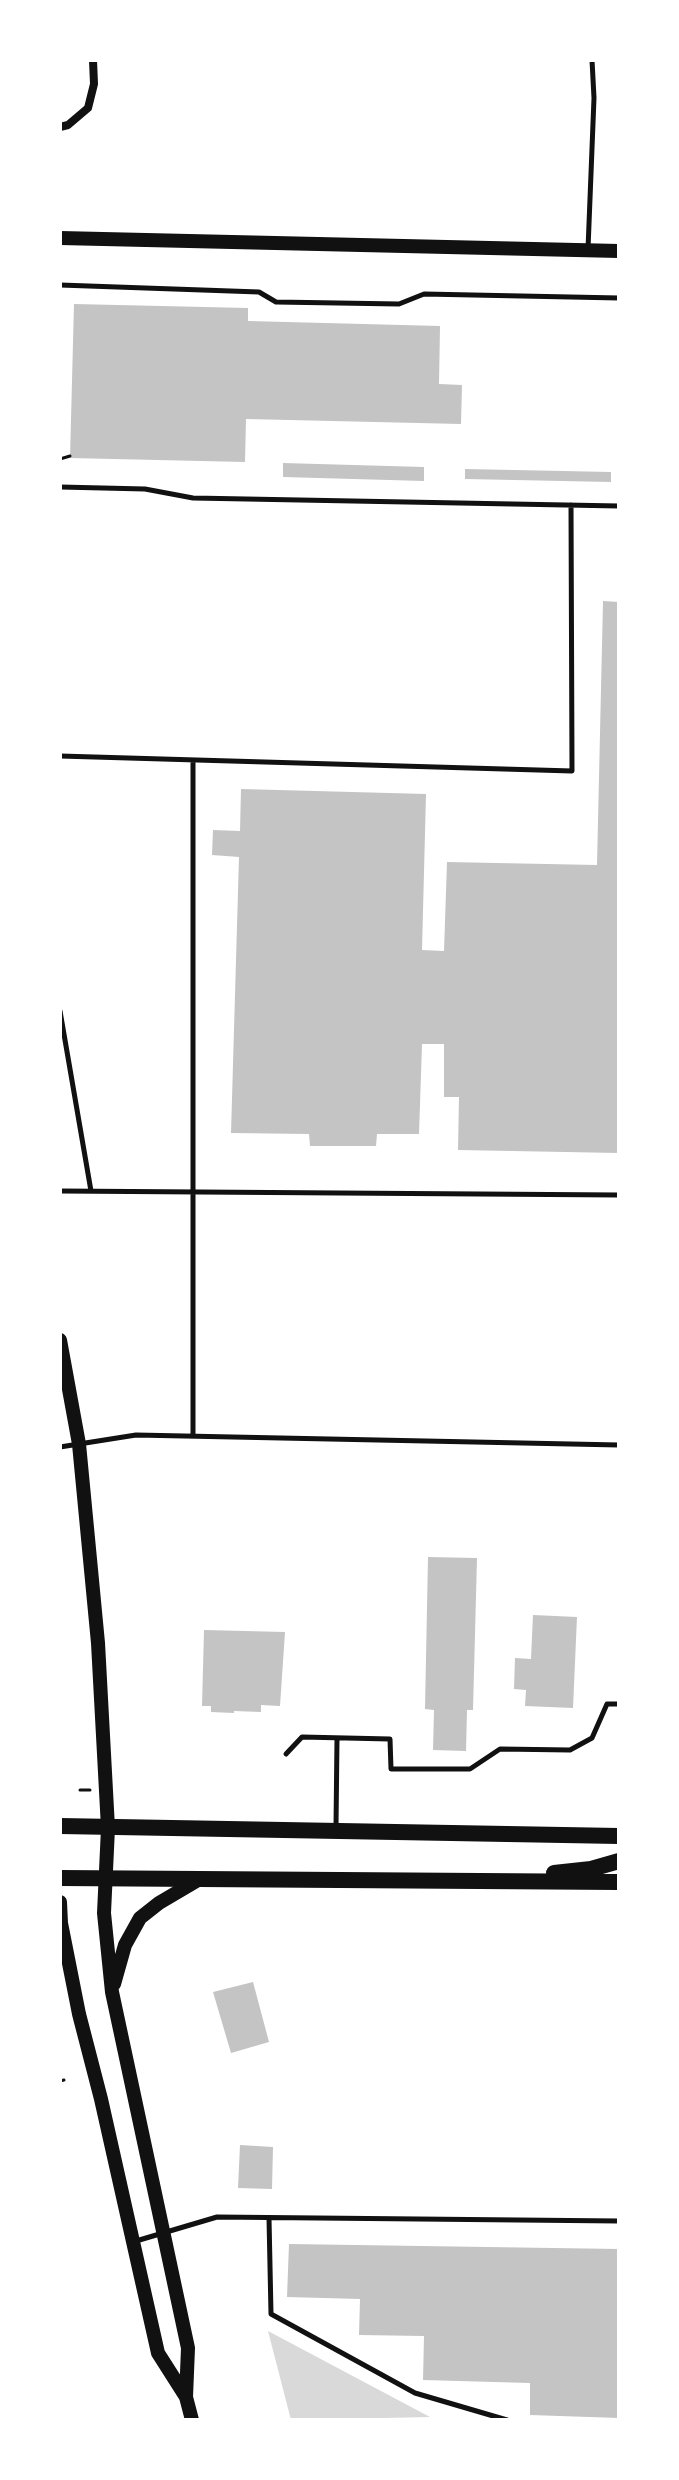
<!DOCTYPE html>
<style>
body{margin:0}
#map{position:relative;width:679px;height:2480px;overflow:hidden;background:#fff;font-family:Lora,serif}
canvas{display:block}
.frame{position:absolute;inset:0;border:62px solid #fff;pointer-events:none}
</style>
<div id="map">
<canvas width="679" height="2480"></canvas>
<div class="frame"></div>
</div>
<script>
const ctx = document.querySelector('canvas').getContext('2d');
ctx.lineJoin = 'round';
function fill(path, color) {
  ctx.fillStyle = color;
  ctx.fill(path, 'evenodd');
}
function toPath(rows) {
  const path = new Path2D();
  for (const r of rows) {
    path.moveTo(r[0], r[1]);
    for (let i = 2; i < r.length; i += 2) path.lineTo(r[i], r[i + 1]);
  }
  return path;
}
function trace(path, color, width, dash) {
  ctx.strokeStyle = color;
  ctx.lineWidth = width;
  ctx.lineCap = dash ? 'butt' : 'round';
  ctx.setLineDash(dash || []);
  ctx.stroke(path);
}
fill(toPath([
 [268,2331,430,2417,291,2420]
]), '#d9d9d9');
fill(toPath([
 [74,304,248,308,248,321,440,326,439,384,462,385,461,424,246,419,245,462,70,458],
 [283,463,424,467,424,481,283,477],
 [465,469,611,472,611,482,465,479],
 [603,601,619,602,619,1153,458,1150,459,1097,444,1097,444,1044,422,1044,419,1134,377,1134,376,1146,310,1146,309,1134,231,1133,239,857,212,855,213,830,240,831,241,789,426,794,422,950,444,951,447,862,597,865],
 [428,1557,477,1558,473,1710,467,1710,466,1751,433,1750,434,1710,425,1709],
 [533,1615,577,1617,573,1708,525,1706,526,1690,514,1689,515,1658,531,1659],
 [204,1630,285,1632,280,1706,261,1705,261,1712,234,1711,234,1713,211,1712,211,1706,202,1706],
 [253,1982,269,2042,231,2053,213,1992],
 [240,2145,273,2147,272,2189,238,2188],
 [289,2244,619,2249,619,2418,530,2415,530,2383,423,2380,424,2336,359,2335,360,2299,287,2297]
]), '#c4c4c4');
trace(toPath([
 [60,459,70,456],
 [80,1790,90,1790],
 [60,2081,64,2080]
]), '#111', 3);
trace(toPath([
 [588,249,594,98,592,60],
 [60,285,259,292,276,302,399,304,424,294,619,298],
 [60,487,145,489,193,498,619,506],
 [60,756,572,771,571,505],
 [193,760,193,1435],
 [60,1011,91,1191],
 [60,1191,619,1195],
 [60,1447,136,1435,619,1445],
 [286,1754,302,1737,390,1739,391,1769,470,1769,500,1749,570,1750,592,1738,607,1704,619,1704],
 [336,1826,337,1739],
 [269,2218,271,2314,415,2393,507,2420],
 [136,2241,217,2217,619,2221]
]), '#111', 5);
trace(toPath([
 [60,127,68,125,88,108,94,84,93,60]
]), '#111', 8);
trace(toPath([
 [60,238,619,251],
 [60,1340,79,1444,98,1643,108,1828,104,1913,112,1992,188,2348,186,2397],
 [60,1902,61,1923,79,2014,101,2099,158,2353,186,2397,192,2420],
 [114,1984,125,1945,140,1918,159,1903,198,1880]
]), '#111', 14);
trace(toPath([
 [60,1826,619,1836],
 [554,1873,591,1869,619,1861],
 [60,1878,619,1882]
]), '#111', 16);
</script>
